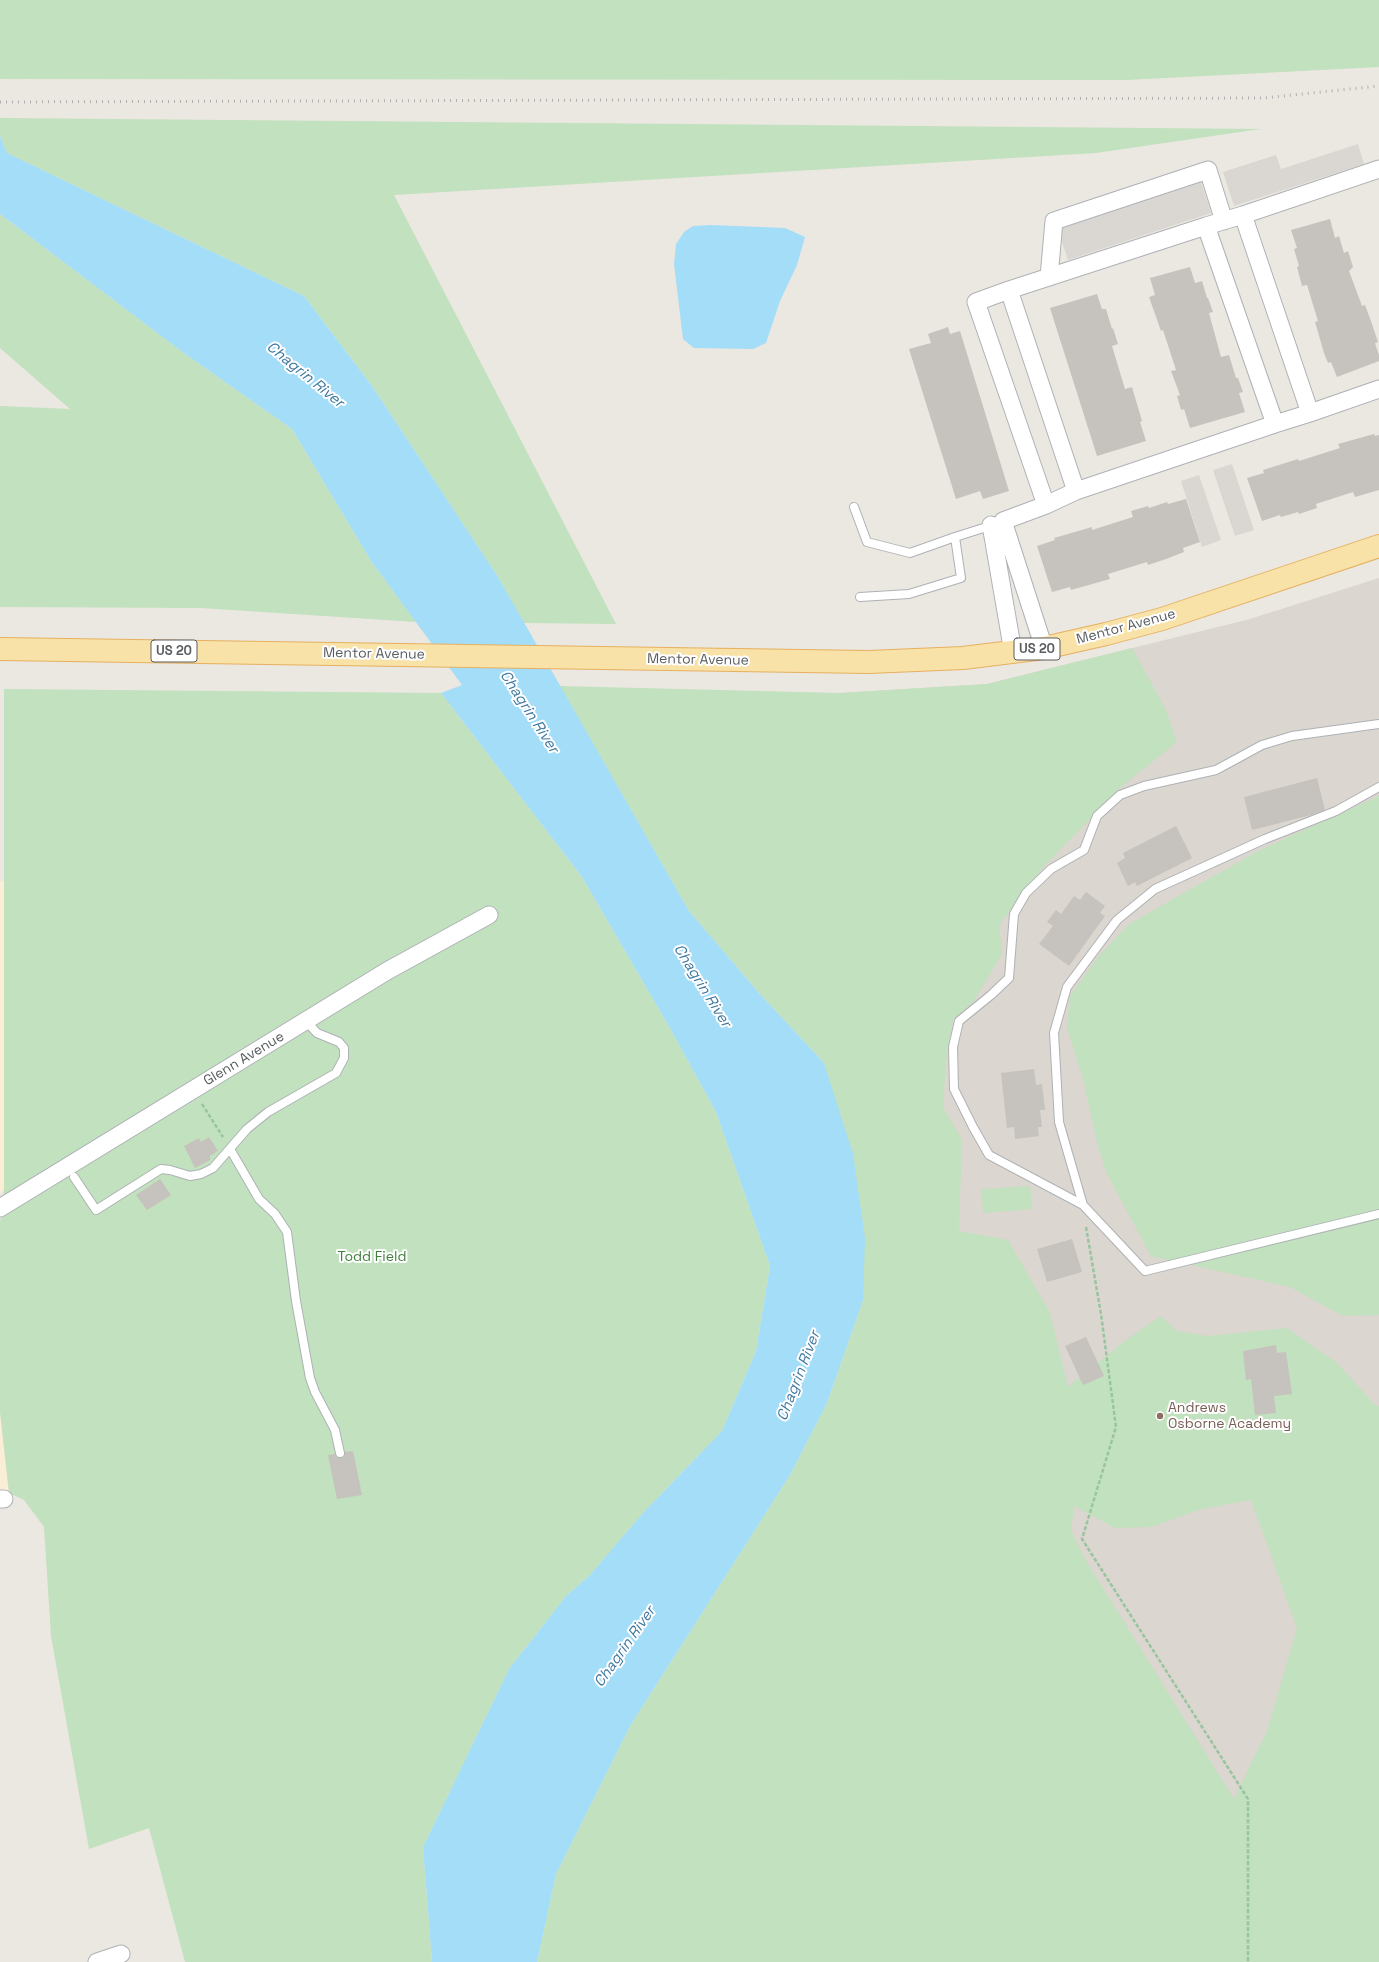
<!DOCTYPE html>
<style>
body{margin:0}
canvas{display:block;background:#ebe7e1}
</style>
<canvas width="1379" height="1962"></canvas>
<script>
const ctx = document.querySelector('canvas').getContext('2d');
ctx.lineJoin = 'round';
function fill(path, color) {
  ctx.fillStyle = color;
  ctx.fill(path, 'evenodd');
}
function toPath(rows) {
  const path = new Path2D();
  for (const r of rows) {
    path.moveTo(r[0], r[1]);
    for (let i = 2; i < r.length; i += 2) path.lineTo(r[i], r[i + 1]);
  }
  return path;
}
function trace(path, color, width, dash) {
  ctx.strokeStyle = color;
  ctx.lineWidth = width;
  ctx.lineCap = dash ? 'butt' : 'round';
  ctx.setLineDash(dash || []);
  ctx.stroke(path);
}
function drawText(font, color, halo, rows, align = 'center') {
  ctx.font = font + ' "Space Grotesk",sans-serif';
  ctx.lineWidth = 4;
  ctx.setLineDash([]);
  ctx.textBaseline = 'middle';
  ctx.strokeStyle = halo;
  ctx.fillStyle = color;
  for (const [text, x, y, turn = 0] of rows) {
    ctx.save();
    ctx.translate(x, y);
    ctx.rotate((+turn || 0) * Math.PI / 180);
    ctx.textAlign = isNaN(turn) ? turn : align;
    if (halo) ctx.strokeText(text, 0, 0);
    ctx.fillText(text, 0, 0);
    ctx.restore();
  }
}
fill(toPath([
 [0,881,5,881,6,964,4,1190,0,1193],
 [0,1412,9,1493,0,1493]
]), '#fbeed6');
fill(toPath([
 [1358,144,1364,164,1234,206,1223,172,1276,155,1281,169],
 [1200,179,1211,213,1068,260,1057,227],
 [1232,464,1254,530,1235,536,1213,470],
 [1199,475,1221,540,1202,547,1181,481]
]), '#dad7d3');
fill(toPath([
 [1379,578,1379,1962,1109,1962,840,693,987,684,1250,619]
]), '#dbd6cf');
fill(toPath([
 [0,0,1379,0,1379,67,1127,80,0,79],
 [0,118,1261,129,1096,153,394,195,616,624,524,623,498,577,372,386,304,296,7,153,0,136],
 [0,214,181,351,292,429,371,561,416,622,201,608,0,607,0,406,70,409,0,348],
 [1132,648,1166,710,1177,742,1122,786,1045,865,999,925,1002,954,973,1002,953,1019,947,1050,943,1107,962,1140,959,1231,1008,1240,1050,1313,1068,1387,1125,1341,1161,1316,1177,1331,1208,1336,1287,1328,1337,1363,1375,1405,1379,1406,1379,1962,537,1962,556,1874,630,1726,790,1475,827,1403,863,1300,824,1063,759,993,689,911,560,686,840,693,987,684],
 [1251,1500,1297,1628,1267,1731,1234,1799,1085,1559,1071,1530,1074,1506,1115,1528,1151,1527,1201,1509],
 [4,689,441,693,582,877,671,1030,716,1112,770,1266,756,1351,722,1431,642,1514,589,1576,566,1596,509,1669,423,1847,432,1962,185,1962,149,1828,89,1849,51,1636,44,1527,24,1500,9,1493,0,1412,0,1223,4,1190],
 [1379,796,1379,1315,1343,1316,1290,1287,1151,1256,1106,1172,1097,1142,1083,1079,1067,1028,1070,996,1098,957,1129,924,1260,850],
 [1030,1186,1032,1209,983,1213,981,1189]
]), '#c2e1be');
fill(toPath([
 [0,136,7,153,304,296,372,386,498,577,689,911,759,993,824,1063,853,1154,865,1238,863,1300,827,1403,790,1475,630,1726,556,1874,537,1962,432,1962,423,1847,509,1669,566,1596,589,1576,642,1514,722,1431,756,1351,770,1266,716,1112,671,1030,582,877,441,693,462,685,371,561,292,429,181,351,0,214],
 [711,225,785,228,805,237,797,265,780,301,766,343,753,349,694,348,683,339,674,264,676,244,684,232,693,226]
]), '#a4ddf8');
fill(toPath([
 [1330,219,1335,238,1339,236,1344,253,1348,251,1353,267,1349,271,1362,306,1365,305,1371,321,1378,342,1375,343,1379,355,1379,361,1337,377,1331,362,1328,363,1324,353,1315,322,1318,321,1307,285,1302,286,1297,267,1299,266,1294,249,1297,248,1291,230],
 [1190,267,1195,283,1202,281,1207,298,1208,298,1213,312,1209,313,1221,357,1229,355,1236,378,1238,378,1243,392,1239,393,1245,412,1190,428,1184,409,1181,410,1177,396,1180,395,1171,371,1176,370,1163,330,1161,331,1149,297,1155,295,1150,278],
 [1097,294,1102,309,1106,309,1112,329,1113,328,1118,344,1112,346,1125,389,1132,387,1142,421,1140,422,1146,441,1097,456,1050,308],
 [948,327,950,334,960,331,1009,491,983,499,980,491,956,499,909,349,931,343,928,334],
 [1374,434,1375,436,1379,435,1379,490,1355,497,1353,492,1316,504,1317,508,1299,514,1298,512,1281,517,1280,515,1262,521,1247,478,1264,473,1263,470,1298,459,1299,461,1340,448,1338,444],
 [1186,499,1200,542,1183,548,1184,552,1166,559,1148,565,1147,562,1108,574,1110,579,1071,590,1070,587,1052,592,1037,546,1055,540,1054,538,1092,527,1092,530,1133,517,1131,511,1148,506,1149,508,1167,502,1168,504],
 [1317,778,1325,810,1311,815,1252,830,1244,797],
 [1176,826,1192,858,1137,886,1135,882,1128,886,1117,863,1125,858,1123,853],
 [1086,892,1105,906,1100,913,1105,916,1069,966,1039,944,1053,926,1047,922,1056,910,1061,914,1074,896,1080,900],
 [1034,1069,1036,1085,1042,1084,1045,1110,1040,1110,1042,1127,1038,1127,1039,1136,1015,1139,1014,1127,1007,1128,1001,1073],
 [209,1137,218,1151,210,1156,210,1160,195,1168,184,1146,199,1138,201,1142],
 [160,1179,171,1195,147,1210,136,1195],
 [1072,1239,1082,1272,1047,1282,1037,1249],
 [1086,1337,1104,1376,1083,1385,1065,1346],
 [1276,1345,1277,1353,1286,1352,1292,1394,1274,1396,1276,1413,1255,1415,1251,1379,1246,1380,1243,1351],
 [353,1451,362,1495,337,1499,328,1455,335,1454,336,1457,341,1458,344,1457,345,1452]
]), '#c6c2bd');
const service = toPath([
 [854,507,867,542,910,553,955,537],
 [860,597,909,594,961,578,955,537,993,525],
 [1379,724,1292,736,1262,745,1216,770,1144,786,1120,795,1097,816,1084,850,1051,869,1026,893,1014,914,1009,978,991,995,959,1021,953,1047,954,1089,973,1127,989,1155,1083,1205,1145,1271,1379,1214],
 [230,1149,259,1199,275,1214,287,1232,296,1301,310,1378,315,1392,335,1430,340,1453],
 [74,1177,96,1210,161,1169,170,1170,190,1176,201,1174,213,1168,247,1129,268,1112,336,1073,344,1058,344,1048,339,1042,317,1033,306,1021],
 [1083,1205,1059,1122,1054,1033,1067,987,1117,920,1155,889,1265,839,1336,811,1379,787]
]);
const minor = toPath([
 [1243,215,1379,169],
 [1206,226,1243,215,1310,413,1275,424],
 [1049,277,1054,221,1208,170,1224,221],
 [1009,290,1206,226,1275,424,1076,491],
 [1310,413,1379,389],
 [991,525,1013,652],
 [1044,648,1003,521,1046,505,976,302,1009,290,1076,491,1046,505],
 [0,1208,387,971,489,915],
 [0,1499,4,1499],
 [97,1962,121,1954]
]);
const primary = toPath([
 [0,649,869,662,963,658,1044,648,1106,634,1162,619,1379,546]
]);
trace(service, '#aeb2b5', 10);
trace(minor, '#aeb2b5', 19);
trace(primary, '#e6b05f', 24);
trace(toPath([
 [202,1104,223,1137],
 [1086,1227,1101,1314,1116,1427,1082,1539,1248,1799,1248,1962]
]), '#99c4a0', 2.5, [4, 2]);
trace(service, '#fff', 8);
trace(minor, '#fff', 17);
trace(primary, '#f8e2a8', 22);
trace(toPath([
 [0,102,1264,98,1379,86]
]), '#afb0b0', 3, [1, 5]);
for (const [x, y, r, color] of [
 [1160,1416,4,"#8d6e63"]
]) {
  const dot = new Path2D();
  dot.arc(x, y, r, 0, 2 * Math.PI);
  ctx.fillStyle = color;
  ctx.fill(dot);
  trace(dot, '#fff', 1.5);
}
for (const [x, y, w] of [
 [1037,649,46],
 [174,651,46]
]) {
  const box = new Path2D();
  box.roundRect(x - w / 2, y - 11, w, 22, 3);
  ctx.fillStyle = '#fff';
  ctx.fill(box);
  trace(box, '#595d60', 1);
}
drawText('bold 13px', '#595d60', null, [
 ["US 20",1037,649],
 ["US 20",174,651]
]);
drawText('14px', '#595d60', '#fff', [
 ["Mentor Avenue",1126,627,-15],
 ["Mentor Avenue",374,654,1],
 ["Mentor Avenue",698,660,1],
 ["Glenn Avenue",244,1059,-31]
]);
drawText('14px', '#3f7f3a', '#fff', [
 ["Todd Field",372,1257]
]);
drawText('14px', '#785e54', '#fff', [
 ["Andrews",1168,1408],
 ["Osborne Academy",1168,1424]
], 'left');
drawText('italic 15px', '#417aa0', '#fff', [
 ["Chagrin River",305,375,39],
 ["Chagrin River",529,712,57],
 ["Chagrin River",702,986,58],
 ["Chagrin River",799,1376,-69],
 ["Chagrin River",625,1647,-55]
]);
</script>
